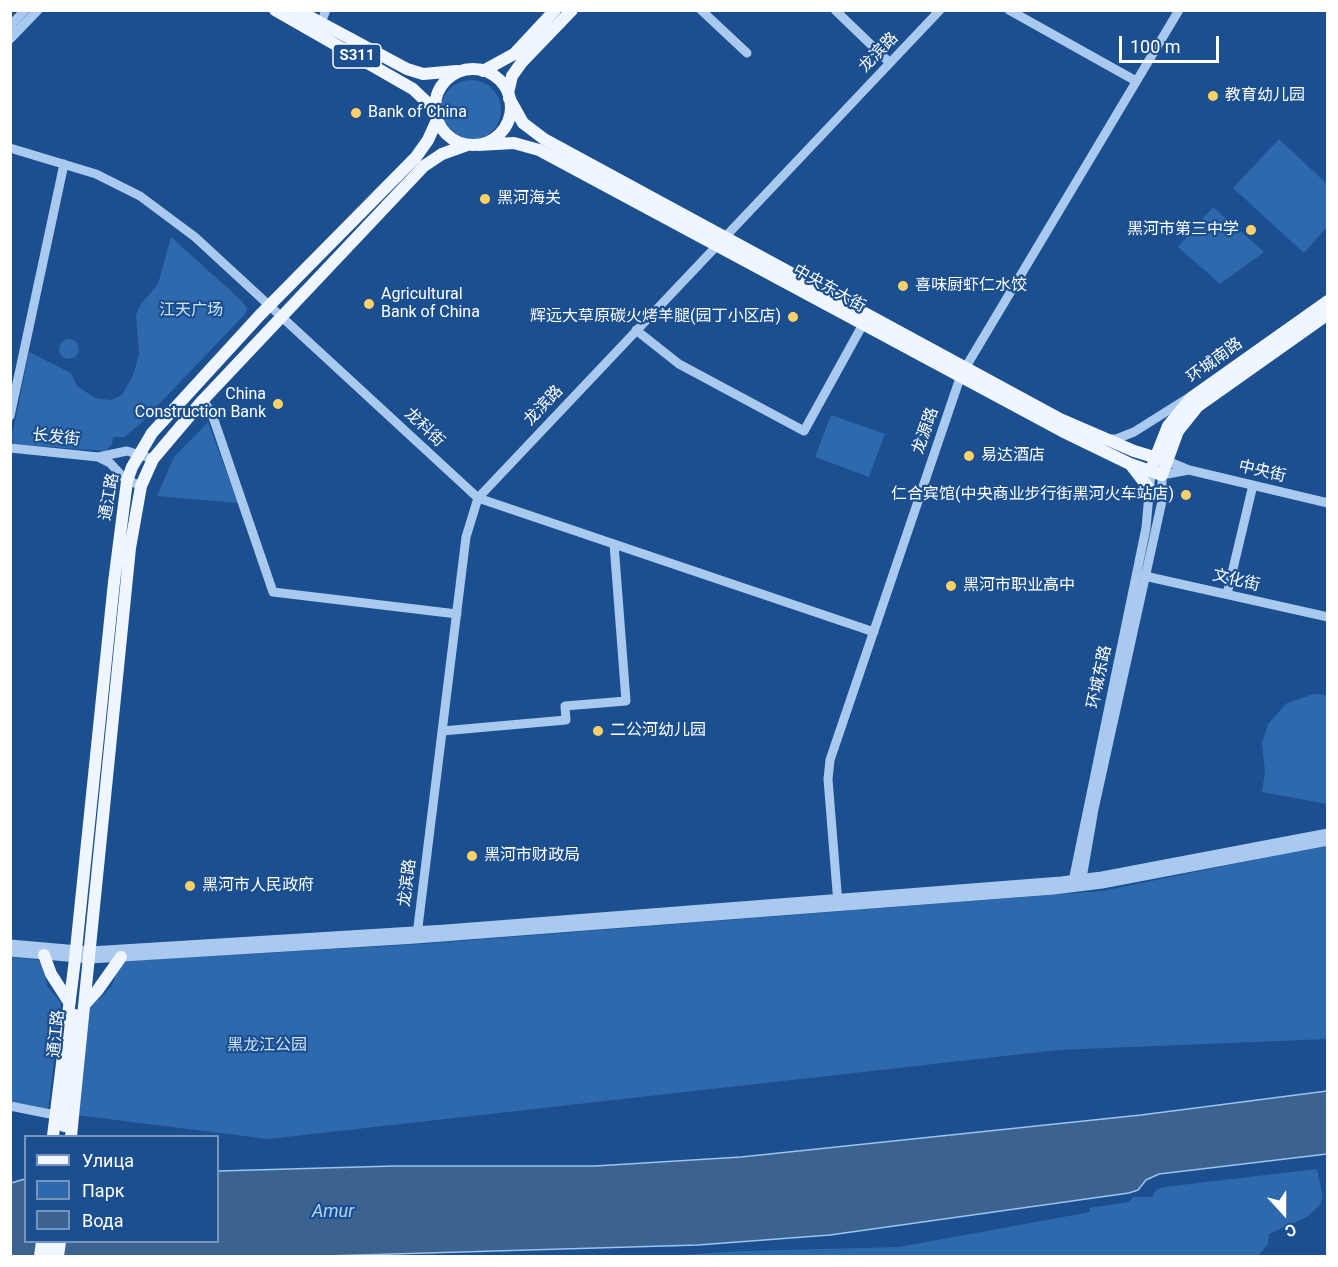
<!DOCTYPE html>
<meta charset="utf-8">
<style>
body{margin:0}
#map{position:relative;width:1338px;height:1267px;overflow:hidden;background:#1b4f8f;font-family:Roboto,sans-serif}
canvas{display:block}
.frame{position:absolute;inset:0;border:12px solid #fff;pointer-events:none}
.legend{position:absolute;left:24px;top:1135px;width:195px;height:108px;box-sizing:border-box;background:#1b4f8f;border:2px solid #7695bc;margin:0;padding:8px 10px;list-style:none;font-size:18px;color:#fff}
.legend li{display:flex;align-items:center;gap:12px;height:30px}
.legend b{width:30px;border:2px solid #7695bc}
.north{position:absolute;left:1254px;top:1183px;width:60px;height:60px;-webkit-text-stroke:4px #1b4f8f;paint-order:stroke;rotate:159deg;font-size:16px;font-weight:700;line-height:24px;text-align:center;color:#fff}
.north::after{content:'';display:block;margin:auto;width:21px;height:27px;background:#fff;clip-path:polygon(50% 0,100% 100%,50% 72%,0 100%)}
.scale{position:absolute;left:1119px;top:36px;width:100px;height:27px;box-sizing:border-box;border:3px solid #fff;border-top:0;padding-left:8px;font-size:18px;line-height:21px;white-space:nowrap;color:#fff;-webkit-text-stroke:4px #1b4f8f;paint-order:stroke}
</style>
<div id="map">
<canvas width="1338" height="1267"></canvas>
<div class="frame"></div>
<ul class="legend">
<li><b style="height:8px;background:#f0f6ff"></b>Улица</li>
<li><b style="height:16px;background:#2e69ad"></b>Парк</li>
<li><b style="height:16px;background:#3c6290"></b>Вода</li>
</ul>
<div class="north">С</div>
<div class="scale">100 m</div>
</div>
<script>
const ctx = document.querySelector('canvas').getContext('2d');
ctx.lineJoin = 'round';
function fill(path, color) {
  ctx.fillStyle = color;
  ctx.fill(path, 'evenodd');
}
function toPath(rows) {
  const path = new Path2D();
  for (const r of rows) {
    if (r.length === 3) {
      path.moveTo(r[0] + r[2], r[1]);
      path.arc(r[0], r[1], r[2], 0, 2 * Math.PI);
      continue;
    }
    path.moveTo(r[0], r[1]);
    for (let i = 2; i < r.length; i += 2) path.lineTo(r[i], r[i + 1]);
  }
  return path;
}
function trace(path, color, width, dash) {
  ctx.strokeStyle = color;
  ctx.lineWidth = width;
  ctx.lineCap = dash ? 'butt' : 'round';
  ctx.setLineDash(dash || []);
  ctx.stroke(path);
}
function drawText(font, color, halo, rows, align = 'center') {
  ctx.font = font + ' Roboto,"Noto Sans SC",sans-serif';
  ctx.lineWidth = 4.5;
  ctx.setLineDash([]);
  ctx.textBaseline = 'middle';
  ctx.strokeStyle = halo;
  ctx.fillStyle = color;
  for (const [text, x, y, turn = 0] of rows) {
    ctx.save();
    ctx.translate(x, y);
    ctx.rotate((+turn || 0) * Math.PI / 180);
    ctx.textAlign = isNaN(turn) ? turn : align;
    if (halo) ctx.strokeText(text, 0, 0);
    ctx.fillText(text, 0, 0);
    ctx.restore();
  }
}
fill(toPath([
 [471,110,30],
 [1279,139,1327,184,1327,227,1304,253,1233,188],
 [1213,207,1264,252,1220,284,1178,247],
 [171,237,242,301,247,308,245,314,140,424,124,437,113,437,112,444,106,451,14,444,12,437,29,352,71,373,77,386,95,398,111,400,122,395,133,376,139,354,136,315,141,304,158,284],
 [69,349,10],
 [831,415,885,434,869,477,815,457],
 [208,422,238,503,157,496,174,457],
 [1314,694,1327,695,1327,804,1262,792,1265,772,1262,743,1268,724,1287,703],
 [1327,845,1327,1039,1058,1050,268,1139,76,1115,89,1005,99,999,112,986,118,967,126,961,421,944,1102,891],
 [11,957,38,960,43,967,47,986,61,1003,48,1110,11,1102],
 [1317,1169,1323,1197,1320,1205,1307,1217,1269,1234,1268,1244,1258,1256,665,1256,742,1251,899,1247,1090,1212,1089,1208,1129,1202,1133,1197,1152,1197,1156,1190,1164,1187]
]), '#2e69ad');
const water = toPath([
 [1327,1091,1327,1154,1159,1174,1146,1180,1138,1190,1129,1193,830,1235,698,1245,325,1256,11,1256,11,1183,25,1179,26,1242,218,1242,218,1171,394,1166,595,1166,741,1157,1141,1115,1327,1091]
]);
fill(water, '#3c6290');
trace(water, '#9cc4f0', 1.5);
trace(toPath([
 [701,10,747,53],
 [835,10,890,63],
 [1009,10,1136,81],
 [321,23,326,10],
 [10,26,25,10],
 [10,39,38,10],
 [10,148,96,174,140,196,195,237,478,498,874,632],
 [636,330,679,364,804,431,862,326],
 [203,400,212,414,273,592,457,614],
 [10,416,64,164],
 [1108,439,1116,439,1134,432,1188,398],
 [10,448,98,457,127,451,153,459],
 [100,458,110,463,125,479,141,486],
 [1189,470,1328,503],
 [1140,575,1328,617],
 [1227,594,1253,485],
 [442,731,566,720,565,706,626,701,614,544],
 [1081,884,1094,809,1162,501,1162,475,1189,470,1167,461],
 [1072,886,1146,528,1151,472],
 [838,904,828,779,830,760,961,375,1179,10],
 [417,935,466,537,478,498,940,10],
 [10,944,90,951,446,929,1061,881,1102,876,1328,833],
 [10,952,90,959,416,939,1054,890,1102,884,1328,841],
 [10,1106,50,1114]
]), '#a9c9ee', 9);
trace(toPath([
 [275,10,413,89,435,110],
 [297,10,407,69,423,74,457,71],
 [473,107,38],
 [483,71,514,54,555,10],
 [508,93,512,76,522,62,572,10],
 [509,98,523,123,544,139,1060,419,1134,451,1167,461],
 [478,145,514,143,539,150,1062,431,1130,464,1162,475,1178,431,1198,406,1328,314],
 [1153,464,1168,426,1191,398,1328,301],
 [1131,465,1151,491],
 [44,955,51,974,69,1002],
 [85,1004,97,991,121,957],
 [64,1126,75,1015],
 [53,1136,75,959,114,582,127,481,132,467,152,433,260,315,416,157,428,140,437,120],
 [71,1136,130,548,141,486,153,459,203,400,424,166,442,154,467,145],
 [40,1256,42,1242],
 [49,1256,51,1242],
 [58,1256,60,1242]
]), '#f0f6ff', 12);
for (const [x, y, r, color] of [
 [1213,96,6,"#ffd166"],
 [356,113,6,"#ffd166"],
 [485,199,6,"#ffd166"],
 [1251,230,6,"#ffd166"],
 [903,286,6,"#ffd166"],
 [369,304,6,"#ffd166"],
 [793,317,6,"#ffd166"],
 [278,404,6,"#ffd166"],
 [969,456,6,"#ffd166"],
 [1186,495,6,"#ffd166"],
 [951,586,6,"#ffd166"],
 [598,731,6,"#ffd166"],
 [472,856,6,"#ffd166"],
 [190,886,6,"#ffd166"]
]) {
  const dot = new Path2D();
  dot.arc(x, y, r, 0, 2 * Math.PI);
  ctx.fillStyle = color;
  ctx.fill(dot);
  trace(dot, '#1b4f8f', 2);
}
for (const [x, y, w] of [
 [357,56,48]
]) {
  const box = new Path2D();
  box.roundRect(x - w / 2, y - 12, w, 24, 4.5);
  ctx.fillStyle = '#1b4f8f';
  ctx.fill(box);
  trace(box, '#fff', 1.5);
}
drawText('bold 15px', '#fff', null, [
 ["S311",357,56]
]);
drawText('16px', '#fff', '#1b4f8f', [
 ["龙滨路",879,53,-46],
 ["中央东大街",829,289,29],
 ["环城南路",1215,361,-36],
 ["龙滨路",544,406,-47],
 ["龙科街",424,428,43],
 ["龙源路",926,431,-71],
 ["长发街",56,438,6],
 ["中央街",1262,472,13],
 ["通江路",110,497,-80],
 ["文化街",1236,581,13],
 ["环城东路",1100,677,-78],
 ["龙滨路",408,883,-83],
 ["通江路",57,1034,-84]
]);
drawText('16px', '#fff', '#1b4f8f', [
 ["教育幼儿园",1225,96],
 ["Bank of China",368,113],
 ["黑河海关",497,199],
 ["黑河市第三中学",1239,230,"right"],
 ["喜味厨虾仁水饺",915,286],
 ["Agricultural",381,295],
 ["Bank of China",381,313],
 ["辉远大草原碳火烤羊腿(园丁小区店)",781,317,"right"],
 ["China",266,395,"right"],
 ["Construction Bank",266,413,"right"],
 ["易达酒店",981,456],
 ["仁合宾馆(中央商业步行街黑河火车站店)",1174,495,"right"],
 ["黑河市职业高中",963,586],
 ["二公河幼儿园",610,731],
 ["黑河市财政局",484,856],
 ["黑河市人民政府",202,886]
], 'left');
drawText('16px', '#cfe3fa', '#1b4f8f', [
 ["江天广场",191,311],
 ["黑龙江公园",267,1046]
]);
drawText('italic 18px', '#b5d3f5', '#1b4f8f', [
 ["Amur",333,1212]
]);
</script>
